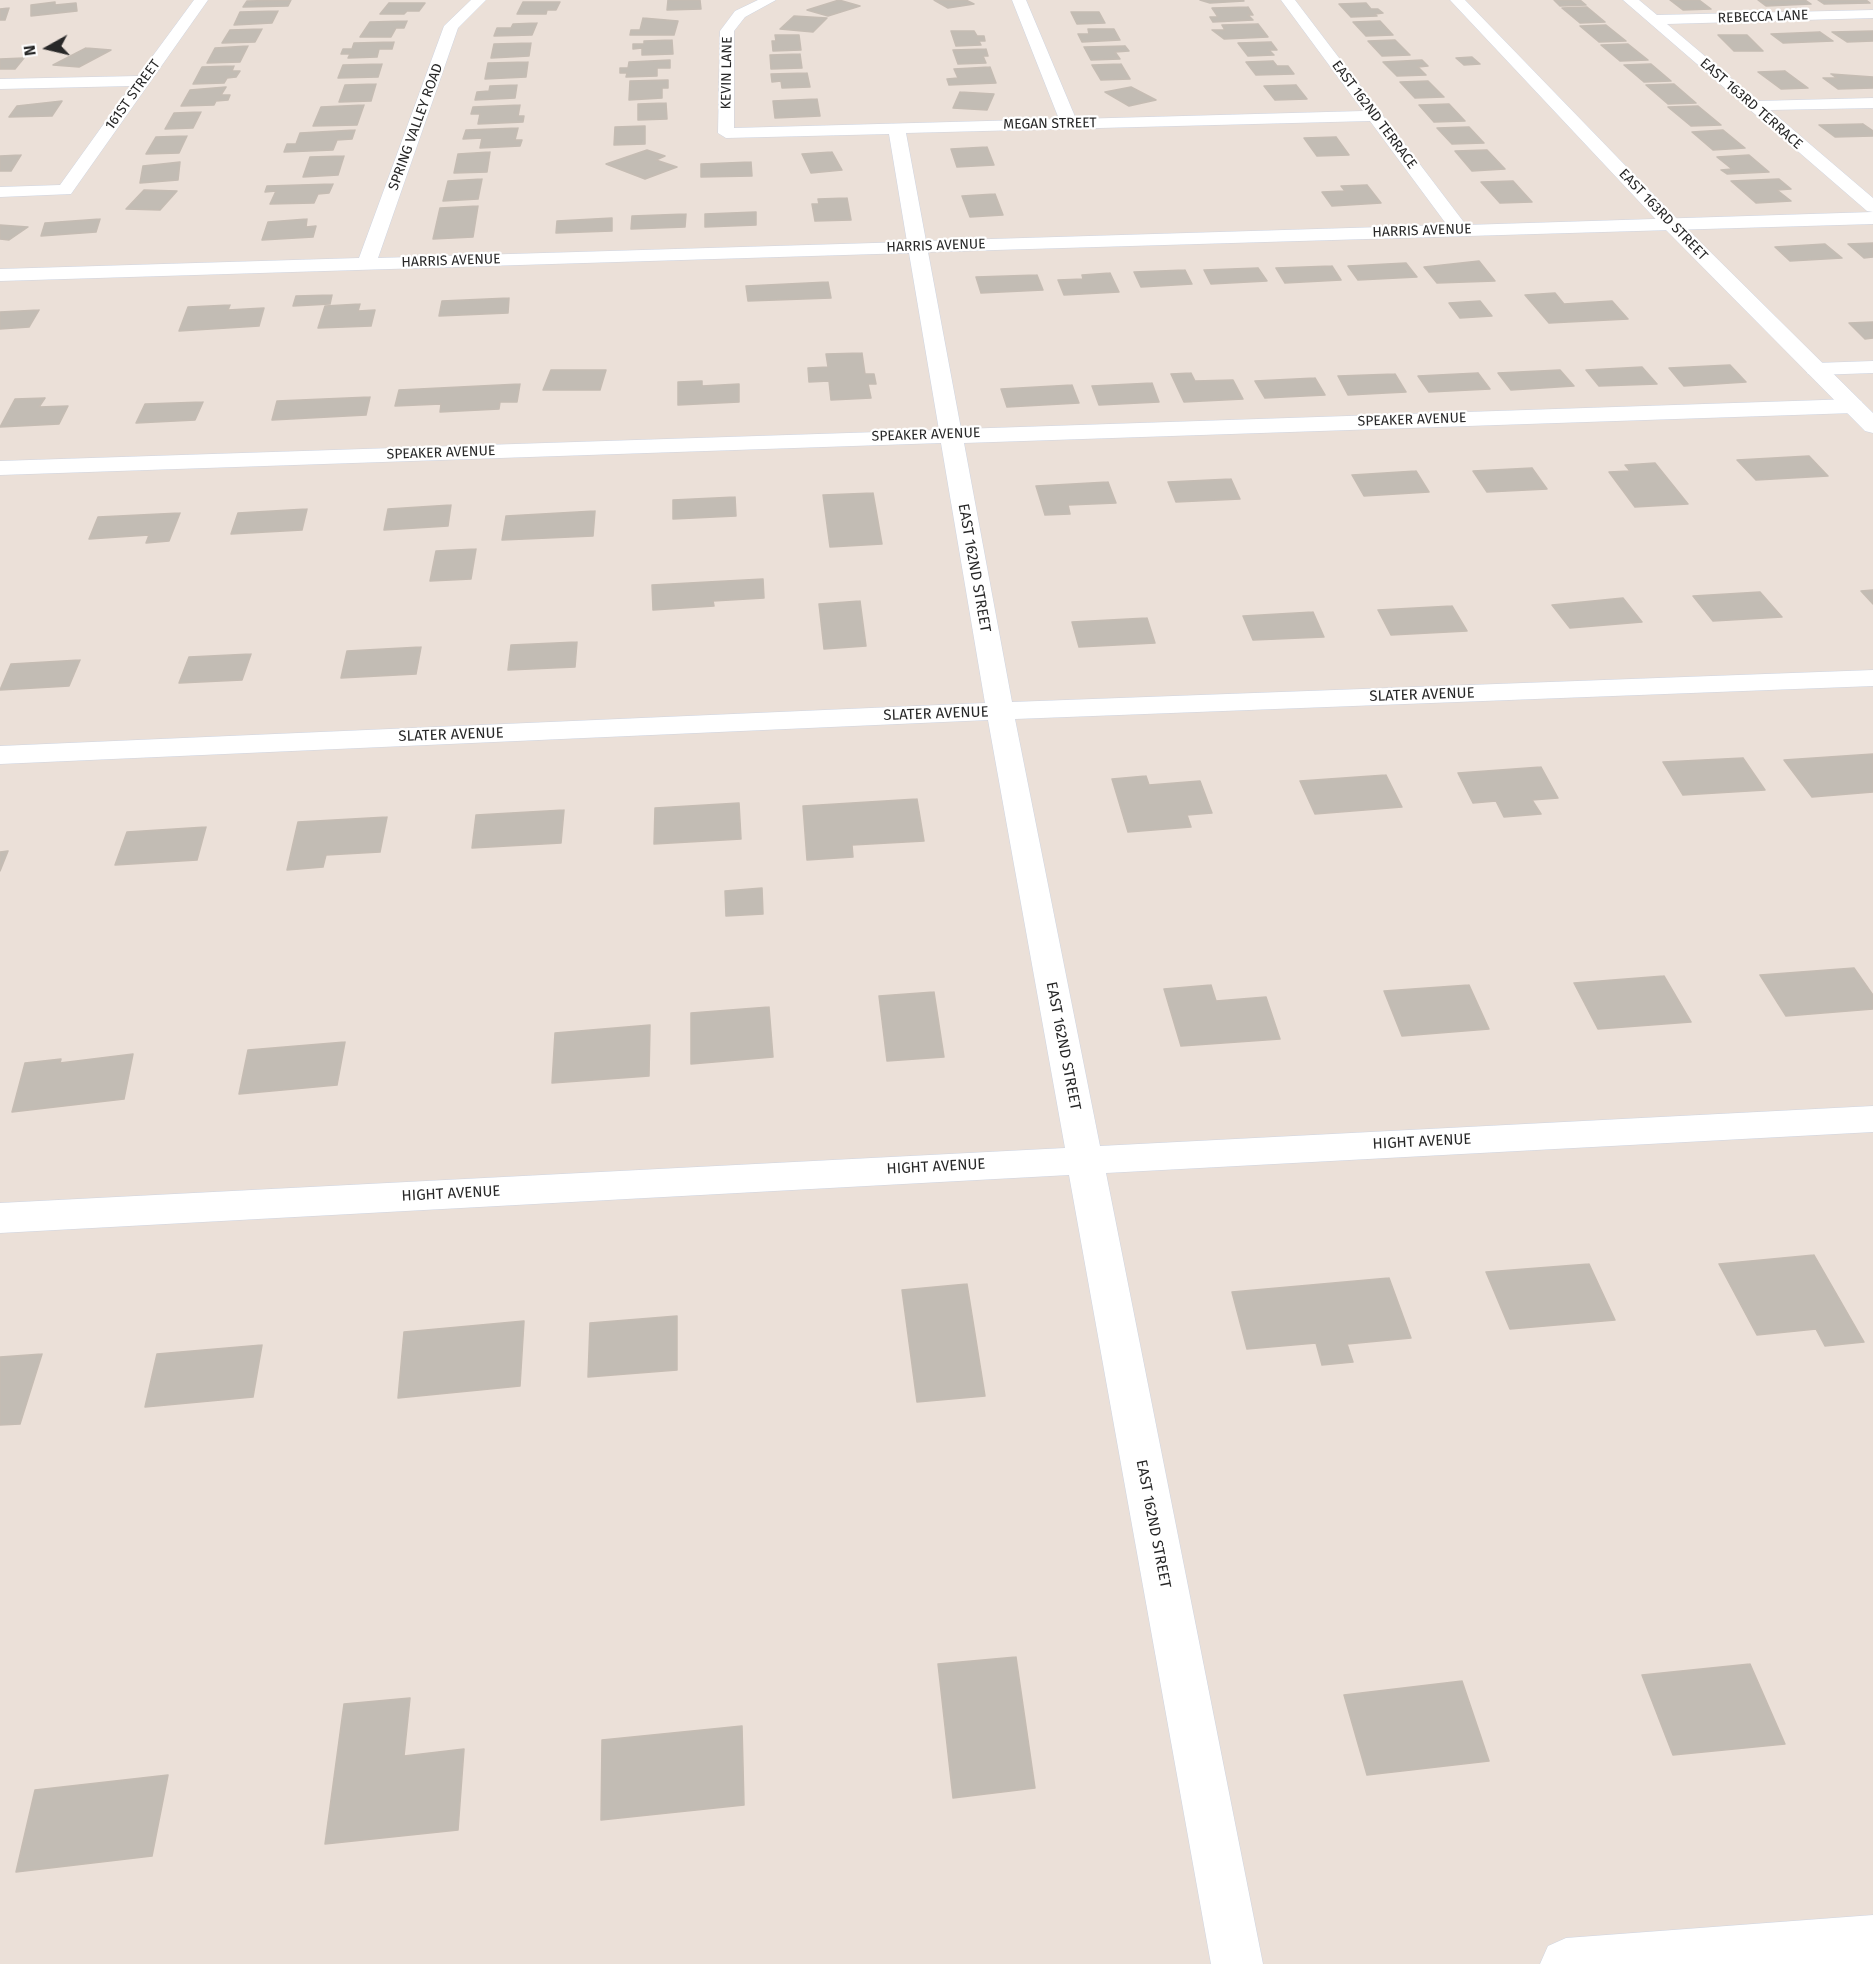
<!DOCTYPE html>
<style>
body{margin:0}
#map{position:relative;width:1873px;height:1964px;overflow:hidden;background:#ebe0d8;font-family:"Fira Sans",sans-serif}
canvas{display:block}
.north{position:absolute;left:18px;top:18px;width:60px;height:60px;-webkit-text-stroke:4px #fff;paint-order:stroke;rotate:262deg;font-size:16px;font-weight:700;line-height:24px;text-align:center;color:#282828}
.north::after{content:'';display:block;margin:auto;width:21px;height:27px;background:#282828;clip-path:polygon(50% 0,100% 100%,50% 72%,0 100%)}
</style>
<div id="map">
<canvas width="1873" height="1964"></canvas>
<div class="north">N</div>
</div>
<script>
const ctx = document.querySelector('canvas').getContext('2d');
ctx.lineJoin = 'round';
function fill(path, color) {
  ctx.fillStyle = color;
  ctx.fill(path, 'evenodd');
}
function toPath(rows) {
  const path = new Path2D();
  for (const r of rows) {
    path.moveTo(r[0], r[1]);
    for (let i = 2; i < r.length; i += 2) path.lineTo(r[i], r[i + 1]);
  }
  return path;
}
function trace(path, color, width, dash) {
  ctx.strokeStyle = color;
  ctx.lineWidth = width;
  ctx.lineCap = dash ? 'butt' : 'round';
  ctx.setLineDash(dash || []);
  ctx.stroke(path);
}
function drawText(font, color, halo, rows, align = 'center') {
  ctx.font = font + ' "Fira Sans",sans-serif';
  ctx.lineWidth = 4.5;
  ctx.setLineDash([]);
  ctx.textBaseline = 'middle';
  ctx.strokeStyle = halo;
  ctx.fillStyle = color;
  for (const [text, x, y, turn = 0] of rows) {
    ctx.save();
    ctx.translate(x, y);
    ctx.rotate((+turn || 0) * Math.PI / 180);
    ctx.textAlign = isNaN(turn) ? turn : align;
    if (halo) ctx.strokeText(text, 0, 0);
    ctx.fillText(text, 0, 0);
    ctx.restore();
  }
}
const building = toPath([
 [291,0,288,6,243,7,247,1,291,0],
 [668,0,700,0,701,9,667,10,668,0],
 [839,0,860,6,828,16,807,10,839,0],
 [934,0,966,0,974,4,948,8,934,0],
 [1200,0,1242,0,1244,1,1210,3,1200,0],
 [1554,0,1580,0,1586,5,1560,6,1554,0],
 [1670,0,1699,0,1711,9,1683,10,1670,0],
 [1758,0,1805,0,1811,4,1766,6,1758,0],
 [1818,0,1866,0,1870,3,1824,4,1818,0],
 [55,2,55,5,76,3,77,11,31,16,31,5,55,2],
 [523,2,560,2,556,10,547,10,546,14,517,14,523,2],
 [389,3,425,3,419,11,407,11,404,14,380,14,389,3],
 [1366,3,1371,9,1378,9,1383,13,1375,14,1377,16,1351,17,1339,4,1366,3],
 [1248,7,1253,15,1248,15,1253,20,1213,22,1210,17,1218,17,1212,8,1248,7],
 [1587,7,1605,22,1580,23,1562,8,1587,7],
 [9,8,5,20,0,20,0,9,9,8],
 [278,11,272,23,234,25,240,12,278,11],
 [1071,12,1099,12,1105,23,1077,24,1071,12],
 [794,16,827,18,813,32,780,29,794,16],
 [643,18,678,21,674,35,630,35,631,30,640,30,643,18],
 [407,21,404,28,396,28,391,37,360,37,370,22,407,21],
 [1380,21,1393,35,1366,36,1353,22,1380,21],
 [537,23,532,35,494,36,497,28,511,28,513,24,537,23],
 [1258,24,1268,37,1224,39,1212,30,1225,30,1222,25,1258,24],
 [1606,25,1626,41,1599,42,1580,26,1606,25],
 [262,29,255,42,222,43,230,30,262,29],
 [1088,29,1114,29,1120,40,1082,42,1078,34,1089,34,1088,29],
 [951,31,974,31,977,36,984,36,985,41,979,41,981,45,956,46,951,31],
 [1873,31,1873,41,1847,42,1832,32,1873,31],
 [1820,32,1833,41,1783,43,1771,34,1820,32],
 [775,35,799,35,801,50,773,51,772,41,776,41,775,35],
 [1718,35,1747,35,1763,51,1734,51,1718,35],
 [672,40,673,54,642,55,642,48,633,49,633,44,644,44,644,41,672,40],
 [1395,40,1410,55,1382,56,1368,41,1395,40],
 [394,42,392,49,379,49,377,57,348,58,350,54,341,54,343,49,352,49,354,43,394,42],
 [1271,42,1277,50,1269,50,1274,55,1248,56,1238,43,1271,42],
 [531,43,529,56,491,58,494,44,531,43],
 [1628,44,1648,60,1620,61,1601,45,1628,44],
 [248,46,240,62,207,63,215,48,248,46],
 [1125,46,1129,51,1115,52,1120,59,1091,60,1084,47,1125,46],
 [86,48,111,50,79,67,53,65,86,48],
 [986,49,988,56,983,56,986,63,958,64,953,50,986,49],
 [800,54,802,68,771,69,770,55,800,54],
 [1472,57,1480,64,1464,65,1456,58,1472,57],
 [24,58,15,69,0,69,0,59,24,58],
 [670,60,670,68,657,68,657,76,626,77,627,73,620,73,620,68,628,68,629,62,670,60],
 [1422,60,1428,66,1418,67,1426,75,1397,76,1383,62,1422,60],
 [1273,61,1277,66,1288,66,1294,74,1256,75,1246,62,1273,61],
 [528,62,526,77,485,79,488,63,528,62],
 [382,64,378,77,338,78,343,65,382,64],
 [1121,64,1130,79,1101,80,1092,65,1121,64],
 [1651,64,1671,81,1644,82,1624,65,1651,64],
 [234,66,232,71,240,71,236,77,227,78,224,83,193,84,202,67,234,66],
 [990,67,996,83,949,85,947,79,958,78,954,69,990,67],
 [1785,71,1808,88,1781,89,1758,72,1785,71],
 [807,73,810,87,782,88,781,81,772,82,771,74,807,73],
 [1831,74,1873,77,1873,88,1838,89,1823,78,1837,78,1831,74],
 [668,80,668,88,662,88,662,98,629,100,630,81,668,80],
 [1428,81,1444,97,1415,98,1400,82,1428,81],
 [376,84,371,101,339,102,345,85,376,84],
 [1674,84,1696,103,1668,104,1646,85,1674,84],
 [517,85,515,98,475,100,477,92,489,91,490,86,517,85],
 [1296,85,1307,99,1275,100,1264,86,1296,85],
 [226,87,221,95,230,95,228,100,216,101,214,105,181,106,190,90,226,87],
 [1131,87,1156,100,1129,106,1105,92,1131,87],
 [960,92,994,94,987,110,953,108,960,92],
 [817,99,820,116,775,118,773,101,817,99],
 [62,101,52,116,9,117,17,106,62,101],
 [666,103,667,119,638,120,638,104,666,103],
 [1449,104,1465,121,1434,122,1419,105,1449,104],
 [364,105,357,125,313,126,321,107,364,105],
 [520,105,518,116,524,116,523,122,478,124,480,114,471,114,473,107,520,105],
 [1698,106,1721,125,1691,126,1668,107,1698,106],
 [201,112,193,128,165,129,174,113,201,112],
 [1863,124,1873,131,1873,136,1835,137,1819,125,1863,124],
 [645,126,645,144,614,145,615,127,645,126],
 [1469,127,1484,143,1452,144,1437,128,1469,127],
 [518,128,515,140,522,140,520,146,480,148,482,138,463,139,466,130,518,128],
 [355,130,352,139,337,140,333,150,284,152,287,144,296,144,300,133,355,130],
 [1723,130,1745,148,1713,150,1692,132,1723,130],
 [187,136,179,153,146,154,156,137,187,136],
 [1336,137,1349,155,1317,156,1304,138,1336,137],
 [987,147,994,165,957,167,951,149,987,147],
 [647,150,665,156,656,160,677,167,645,179,606,164,647,150],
 [1487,150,1505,169,1472,171,1455,151,1487,150],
 [490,152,487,172,454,173,458,154,490,152],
 [832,152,842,170,811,173,802,154,832,152],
 [21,155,11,171,0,171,0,156,21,155],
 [1749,155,1769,172,1727,174,1721,170,1732,169,1717,157,1749,155],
 [344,156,338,175,303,177,310,157,344,156],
 [180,162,178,180,140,183,143,166,180,162],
 [751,162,752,176,701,177,701,164,751,162],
 [482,179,478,199,443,201,448,181,482,179],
 [1779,179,1791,189,1777,190,1791,201,1756,203,1731,181,1779,179],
 [1513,181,1532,202,1500,203,1481,182,1513,181],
 [333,184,329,193,318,194,314,203,270,204,276,191,265,192,267,186,333,184],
 [1367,185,1381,203,1332,206,1322,192,1345,191,1341,186,1367,185],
 [144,190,177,191,160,210,126,209,144,190],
 [995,194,1003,215,970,217,962,196,995,194],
 [847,198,851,220,815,221,812,204,819,204,818,199,847,198],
 [478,206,473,237,433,239,440,208,478,206],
 [756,212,756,225,705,227,705,214,756,212],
 [686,214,685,227,631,229,632,216,686,214],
 [612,218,612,231,556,233,557,221,612,218],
 [100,219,96,232,41,236,45,223,100,219],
 [307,219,306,227,316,226,313,237,262,240,268,222,307,219],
 [0,225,28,227,9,240,0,239,0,225],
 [1873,243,1873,257,1864,258,1848,244,1873,243],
 [1825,244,1842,258,1790,261,1775,247,1825,244],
 [1479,261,1495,281,1437,283,1424,267,1479,261],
 [1406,263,1417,277,1358,280,1348,266,1406,263],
 [1332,266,1341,280,1285,283,1276,268,1332,266],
 [1258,268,1267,281,1211,284,1204,270,1258,268],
 [1185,270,1192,284,1141,287,1134,272,1185,270],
 [1110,273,1119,292,1064,295,1058,280,1083,279,1082,275,1110,273],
 [1037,275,1043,290,981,293,976,277,1037,275],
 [828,282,831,298,748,301,746,286,828,282],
 [1555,293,1564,304,1612,301,1628,319,1549,323,1525,295,1555,293],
 [332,295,330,304,293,306,296,296,332,295],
 [509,298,508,313,439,316,442,301,509,298],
 [1480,301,1492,316,1460,318,1449,303,1480,301],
 [360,304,358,311,375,310,371,326,318,328,325,306,360,304],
 [230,305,228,310,264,308,259,326,179,331,188,307,230,305],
 [39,310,29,327,0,329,0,312,39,310],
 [1873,322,1873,338,1865,339,1849,323,1873,322],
 [862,353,865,374,874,374,876,384,868,384,871,398,831,400,829,381,809,382,808,368,828,367,826,354,862,353],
 [1730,365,1746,382,1684,386,1669,368,1730,365],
 [1642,367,1657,384,1599,386,1586,370,1642,367],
 [551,370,606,370,600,390,543,390,551,370],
 [1560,370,1574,386,1511,390,1498,373,1560,370],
 [1191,373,1195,381,1233,380,1243,399,1184,402,1171,374,1191,373],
 [1478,373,1490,389,1429,392,1418,376,1478,373],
 [1395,374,1406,392,1348,395,1338,376,1395,374],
 [1315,378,1325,395,1265,398,1255,381,1315,378],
 [702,381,702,386,739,384,739,402,678,405,678,382,702,381],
 [1152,383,1159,402,1099,405,1092,386,1152,383],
 [520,384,517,402,500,402,499,409,440,412,441,404,395,406,399,390,520,384],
 [1072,385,1079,403,1007,407,1001,389,1072,385],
 [370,397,366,415,272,420,277,401,370,397],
 [45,398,39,407,68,406,59,424,0,427,15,399,45,398],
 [203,402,195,420,136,423,145,404,203,402],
 [1809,456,1828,476,1756,480,1737,460,1809,456],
 [1655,463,1688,504,1635,507,1609,472,1630,471,1625,465,1655,463],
 [1532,468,1547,489,1487,492,1473,471,1532,468],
 [1416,471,1429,492,1364,496,1352,475,1416,471],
 [1231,479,1240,499,1176,502,1168,482,1231,479],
 [1108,482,1116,503,1068,505,1070,514,1045,515,1036,486,1108,482],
 [873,493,882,544,830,547,823,495,873,493],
 [735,497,736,516,673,519,673,500,735,497],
 [451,505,448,526,384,530,388,509,451,505],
 [307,509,302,530,231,534,238,513,307,509],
 [595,511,593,536,502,540,506,516,595,511],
 [180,513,169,541,146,543,149,535,89,539,98,517,180,513],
 [476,549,471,579,430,581,436,551,476,549],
 [763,579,764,598,713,601,714,606,653,610,652,585,763,579],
 [1873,590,1873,604,1861,591,1873,590],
 [1760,592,1782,617,1713,621,1693,596,1760,592],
 [1623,598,1642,622,1570,628,1552,605,1623,598],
 [860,601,866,646,824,649,819,604,860,601],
 [1452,606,1467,631,1391,635,1378,610,1452,606],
 [1313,612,1324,637,1253,640,1243,616,1313,612],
 [1147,618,1155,643,1079,647,1072,622,1147,618],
 [577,642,575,667,508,670,511,645,577,642],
 [421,647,416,674,341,678,347,651,421,647],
 [251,654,242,680,179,683,189,657,251,654],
 [80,660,69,686,0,690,11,664,80,660],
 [1873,754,1873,792,1812,797,1784,760,1873,754],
 [1743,758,1765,790,1683,795,1663,762,1743,758],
 [1541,767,1558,798,1532,800,1541,814,1504,817,1496,801,1473,803,1458,773,1541,767],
 [1386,775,1402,807,1315,814,1300,781,1386,775],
 [1146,776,1149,785,1200,781,1212,813,1187,815,1191,827,1128,832,1112,779,1146,776],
 [917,799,924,841,852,845,853,857,807,860,803,806,917,799],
 [739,803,741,839,654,844,655,808,739,803],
 [564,810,561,843,472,848,476,815,564,810],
 [387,817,380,852,326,855,323,867,287,870,298,822,387,817],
 [206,827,197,860,115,865,127,832,206,827],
 [8,851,0,871,0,852,8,851],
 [762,888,763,914,726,916,725,891,762,888],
 [1854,968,1873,995,1873,1009,1786,1016,1760,975,1854,968],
 [1664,976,1691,1022,1598,1029,1574,983,1664,976],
 [1211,985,1216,1001,1266,997,1280,1039,1181,1046,1164,989,1211,985],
 [1469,985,1489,1029,1402,1036,1384,991,1469,985],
 [934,992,944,1057,887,1061,879,996,934,992],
 [769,1007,773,1057,691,1064,691,1013,769,1007],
 [650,1025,649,1076,552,1083,555,1033,650,1025],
 [345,1042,337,1085,239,1094,248,1050,345,1042],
 [133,1054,124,1099,12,1112,25,1063,61,1059,60,1063,133,1054],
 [1814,1255,1864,1342,1825,1346,1816,1329,1757,1335,1719,1264,1814,1255],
 [1589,1264,1615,1320,1510,1329,1486,1272,1589,1264],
 [1389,1278,1411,1338,1347,1344,1353,1362,1322,1365,1316,1343,1247,1349,1232,1292,1389,1278],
 [967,1284,985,1396,917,1402,902,1290,967,1284],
 [677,1316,677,1370,588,1377,590,1323,677,1316],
 [524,1321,520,1386,398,1398,404,1332,524,1321],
 [262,1345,253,1397,145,1407,157,1354,262,1345],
 [42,1354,20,1424,0,1425,0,1357,42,1354],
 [1016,1657,1035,1788,953,1798,938,1664,1016,1657],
 [1750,1664,1785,1744,1673,1755,1642,1675,1750,1664],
 [1462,1681,1489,1761,1367,1775,1344,1695,1462,1681],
 [410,1698,404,1756,464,1749,458,1830,325,1844,344,1704,410,1698],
 [742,1726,744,1805,601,1820,602,1740,742,1726],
 [168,1775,152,1856,16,1872,35,1790,168,1775]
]);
fill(building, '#c2bcb4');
trace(building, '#c5bcb3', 1.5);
const street = toPath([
 [194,0,208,0,71,194,0,197,0,187,60,185,131,86,0,89,0,79,138,76,194,0],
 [471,0,486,0,458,28,378,258,907,242,889,134,726,138,718,133,720,31,735,11,758,0,776,0,745,17,734,31,734,128,1059,119,1012,0,1026,0,1076,119,1363,111,1281,0,1295,0,1466,225,1873,212,1873,224,928,252,961,429,1853,399,1861,401,1864,406,1861,411,1853,413,964,443,1012,702,1873,670,1873,686,1015,719,1100,1146,1873,1106,1873,1132,1106,1173,1263,1964,1211,1964,1069,1175,0,1233,0,1203,1065,1148,988,720,0,764,0,746,985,703,941,443,0,475,0,461,939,430,909,253,0,281,0,269,359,258,444,26,471,0],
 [1370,121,1447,225,926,241,906,133,1370,121],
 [1623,0,1639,0,1657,15,1873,10,1873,18,1667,24,1758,101,1873,98,1873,108,1770,110,1873,198,1873,212,1867,211,1623,0],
 [1873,361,1873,373,1816,375,1808,374,1805,369,1808,364,1816,363,1873,361],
 [1873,1915,1873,1964,1540,1964,1548,1946,1566,1938,1873,1915]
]);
const secondary = toPath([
 [1450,0,1465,0,1679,221,1873,413,1873,433,1865,431,1665,229,1450,0]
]);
trace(street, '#ced4e1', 1);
trace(secondary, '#ced4e1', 1);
fill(street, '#fff');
fill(secondary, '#fff');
drawText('14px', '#282828', '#fff', [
 ["REBECCA LANE",1763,17,-2],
 ["KEVIN LANE",727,73,-89],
 ["161ST STREET",133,95,-54],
 ["EAST 163RD TERRACE",1751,104,41],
 ["EAST 162ND TERRACE",1374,115,53],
 ["MEGAN STREET",1050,124,-1],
 ["SPRING VALLEY ROAD",416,127,-70],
 ["EAST 163RD STREET",1663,215,46],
 ["HARRIS AVENUE",1422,231,-2],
 ["HARRIS AVENUE",936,246,-2],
 ["HARRIS AVENUE",451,261,-2],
 ["SPEAKER AVENUE",1412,420,-2],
 ["SPEAKER AVENUE",926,435,-2],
 ["SPEAKER AVENUE",441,453,-2]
]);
drawText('15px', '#282828', '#fff', [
 ["EAST 162ND STREET",974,568,80],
 ["SLATER AVENUE",1422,695,-2],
 ["SLATER AVENUE",936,714,-2],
 ["SLATER AVENUE",451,735,-2],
 ["EAST 162ND STREET",1063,1046,79],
 ["HIGHT AVENUE",1422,1142,-3],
 ["HIGHT AVENUE",936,1167,-3],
 ["HIGHT AVENUE",451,1194,-3],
 ["EAST 162ND STREET",1153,1524,79]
]);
</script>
